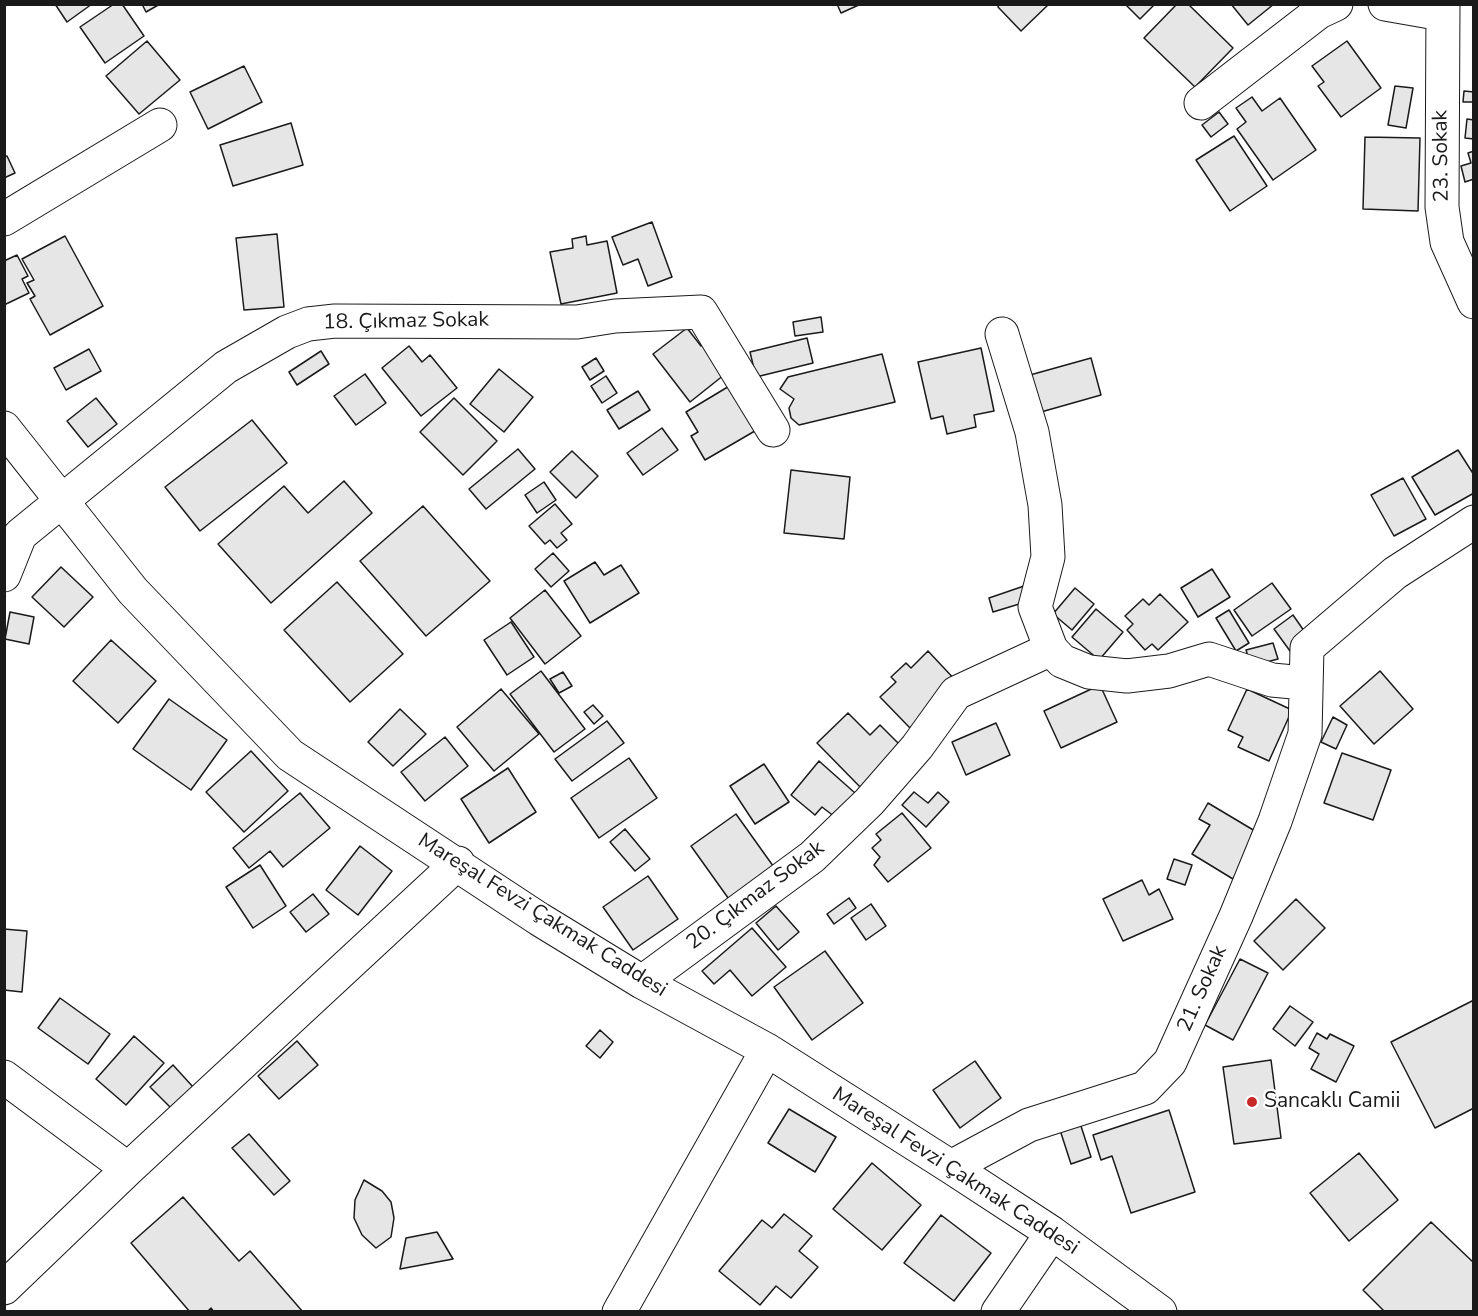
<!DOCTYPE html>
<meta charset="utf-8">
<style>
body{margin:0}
#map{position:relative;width:1478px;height:1316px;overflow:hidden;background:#fff;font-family:"Nunito Sans",sans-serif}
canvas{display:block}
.frame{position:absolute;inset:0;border:6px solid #1a1a1a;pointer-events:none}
</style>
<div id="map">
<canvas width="1478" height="1316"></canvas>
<div class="frame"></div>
</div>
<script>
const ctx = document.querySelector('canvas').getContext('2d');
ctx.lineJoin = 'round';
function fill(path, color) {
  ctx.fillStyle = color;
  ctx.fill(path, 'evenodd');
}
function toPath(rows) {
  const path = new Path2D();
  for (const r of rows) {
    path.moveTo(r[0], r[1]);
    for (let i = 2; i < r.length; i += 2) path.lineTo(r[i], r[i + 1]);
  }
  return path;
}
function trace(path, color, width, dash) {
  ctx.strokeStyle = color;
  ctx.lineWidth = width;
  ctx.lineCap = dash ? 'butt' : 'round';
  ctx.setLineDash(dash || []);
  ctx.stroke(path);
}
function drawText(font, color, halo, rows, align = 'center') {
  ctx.font = font + ' "Nunito Sans",sans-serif';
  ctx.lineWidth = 4.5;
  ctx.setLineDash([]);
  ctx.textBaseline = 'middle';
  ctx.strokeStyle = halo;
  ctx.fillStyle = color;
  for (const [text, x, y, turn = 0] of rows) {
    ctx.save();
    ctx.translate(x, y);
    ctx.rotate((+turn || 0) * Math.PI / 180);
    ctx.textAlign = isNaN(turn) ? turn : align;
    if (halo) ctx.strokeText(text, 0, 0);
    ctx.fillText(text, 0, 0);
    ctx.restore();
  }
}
const building = toPath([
 [55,4,92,4,67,22,55,4],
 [114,4,122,4,144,36,105,63,80,27,114,4],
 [142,4,160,4,146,12,142,4],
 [837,4,861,4,841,13,837,4],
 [999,4,1049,4,1021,31,998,7,999,4],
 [1125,4,1155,4,1140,19,1125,4],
 [1177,4,1188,4,1233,48,1195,87,1144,38,1177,4],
 [1231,4,1274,4,1248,25,1231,4],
 [147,41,180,80,139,114,106,76,147,41],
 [1347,41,1381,88,1341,117,1318,86,1324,82,1312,66,1347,41],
 [244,66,262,102,208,129,190,92,244,66],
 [1395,86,1413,88,1406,128,1388,125,1395,86],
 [1464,91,1474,92,1474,102,1463,102,1464,91],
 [1252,97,1262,111,1280,98,1316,150,1273,180,1237,129,1246,122,1236,108,1252,97],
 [1219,112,1228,124,1211,137,1202,125,1219,112],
 [1467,119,1474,120,1474,139,1465,138,1467,119],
 [291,123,303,165,233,186,220,145,291,123],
 [1234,136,1267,186,1230,211,1196,160,1234,136],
 [1365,137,1420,138,1418,211,1363,209,1365,137],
 [1474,151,1474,179,1465,182,1461,166,1471,163,1468,153,1474,151],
 [7,156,15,173,4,178,4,157,7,156],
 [652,222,672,277,648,286,638,259,623,265,612,237,652,222],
 [277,234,284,307,244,310,236,238,277,234],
 [65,236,103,306,50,335,30,299,35,296,27,283,34,280,22,259,65,236],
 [586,236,587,245,607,241,617,293,561,304,550,252,573,248,572,239,586,236],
 [17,255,28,276,22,279,29,293,4,305,4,261,17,255],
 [821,317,823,332,795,336,793,322,821,317],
 [687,328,701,346,706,342,729,371,690,402,653,354,687,328],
 [807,338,813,363,756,377,750,352,807,338],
 [409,346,422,362,430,355,457,388,421,416,382,368,409,346],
 [981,348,994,411,974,415,976,427,947,434,943,416,931,419,918,362,981,348],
 [89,349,101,371,66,390,54,368,89,349],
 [321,351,329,364,297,385,289,372,321,351],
 [882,354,895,402,799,425,791,418,789,408,794,399,780,389,788,377,882,354],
 [596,358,604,371,590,380,582,367,596,358],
 [1091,358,1101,395,1041,412,1030,375,1091,358],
 [499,369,533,397,504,432,470,404,499,369],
 [365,374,386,403,356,425,334,396,365,374],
 [606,376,617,393,602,403,591,386,606,376],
 [731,385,760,428,705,460,691,436,698,432,686,412,731,385],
 [638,391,650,410,619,429,607,410,638,391],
 [96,398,117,424,88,447,67,421,96,398],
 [454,398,497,441,463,475,420,432,454,398],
 [252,420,287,463,200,531,165,487,252,420],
 [662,428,678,450,643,475,627,453,662,428],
 [518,449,535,469,486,509,469,489,518,449],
 [1458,450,1474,475,1474,493,1435,515,1412,477,1458,450],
 [572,451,598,476,576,498,550,472,572,451],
 [791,470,850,477,844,539,784,533,791,470],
 [1403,478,1426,519,1394,536,1371,495,1403,478],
 [344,481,372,513,271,603,218,544,284,486,308,513,344,481],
 [544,482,556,500,537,513,525,495,544,482],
 [555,504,572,524,561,533,567,540,557,548,550,540,545,544,529,526,555,504],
 [423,506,490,581,426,636,360,561,423,506],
 [553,553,569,571,551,587,535,569,553,553],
 [595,562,604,575,621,565,639,593,590,623,564,581,595,562],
 [61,567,93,597,64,627,32,597,61,567],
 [1212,569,1230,597,1198,617,1181,588,1212,569],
 [337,582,403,654,350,702,284,630,337,582],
 [1272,583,1291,609,1252,636,1234,610,1272,583],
 [1024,586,1029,601,993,612,989,598,1024,586],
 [1075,588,1094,604,1072,630,1053,614,1075,588],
 [545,590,581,636,545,664,510,618,545,590],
 [1160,594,1188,622,1158,650,1152,644,1145,650,1127,630,1133,624,1125,616,1143,599,1149,605,1160,594],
 [1096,609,1123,632,1099,660,1072,637,1096,609],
 [1229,610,1249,643,1236,651,1216,618,1229,610],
 [10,612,34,617,29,644,5,639,10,612],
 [1293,615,1309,638,1290,651,1274,629,1293,615],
 [511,622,534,657,507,675,484,640,511,622],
 [111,640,156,681,118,723,73,681,111,640],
 [1273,643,1278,659,1251,666,1246,650,1273,643],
 [928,651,958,683,910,728,880,697,896,682,891,677,906,663,911,668,928,651],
 [541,671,585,729,554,752,510,694,541,671],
 [1380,671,1413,709,1374,744,1340,706,1380,671],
 [563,672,572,686,559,693,550,679,563,672],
 [1100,685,1117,722,1061,748,1044,711,1100,685],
 [501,689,539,734,494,771,457,727,501,689],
 [1247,689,1292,710,1269,761,1238,747,1243,737,1228,730,1247,689],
 [169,699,227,740,191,790,133,749,169,699],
 [593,705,603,716,594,724,584,712,593,705],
 [400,709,426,734,393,766,368,742,400,709],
 [848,713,870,735,880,725,900,745,865,792,817,743,848,713],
 [1333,717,1347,725,1336,749,1321,742,1333,717],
 [607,721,624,743,572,781,555,759,607,721],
 [996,723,1010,755,966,775,952,742,996,723],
 [445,737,468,766,425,801,401,772,445,737],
 [251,751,288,791,244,832,206,792,251,751],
 [1342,753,1391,770,1373,820,1324,803,1342,753],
 [629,758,657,798,599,838,571,798,629,758],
 [819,761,855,793,835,817,822,807,815,815,791,795,819,761],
 [764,764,789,802,755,824,730,786,764,764],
 [508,768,536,812,489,843,461,799,508,768],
 [914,792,928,803,938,792,949,802,926,827,902,805,914,792],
 [300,793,330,828,283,867,270,851,249,868,233,848,300,793],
 [1208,803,1260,834,1233,879,1192,854,1210,825,1199,819,1208,803],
 [902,813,931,848,888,882,874,865,880,857,872,848,881,840,876,834,902,813],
 [736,814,776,870,731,902,691,846,736,814],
 [625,829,650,859,635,871,610,842,625,829],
 [360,846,392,871,358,915,326,890,360,846],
 [1174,859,1192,865,1185,885,1167,879,1174,859],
 [260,865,286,906,253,928,226,887,260,865],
 [648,876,678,919,633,950,603,907,648,876],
 [1142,880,1149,895,1159,889,1173,919,1123,941,1103,899,1142,880],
 [313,894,329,914,306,932,290,912,313,894],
 [849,898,856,908,834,924,827,914,849,898],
 [1296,899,1325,928,1283,970,1254,941,1296,899],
 [871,904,886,926,866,940,851,918,871,904],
 [776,906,799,932,778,950,756,923,776,906],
 [752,928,786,967,752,996,730,970,714,984,702,971,752,928],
 [4,929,27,931,22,992,4,990,4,929],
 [825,951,863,1003,812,1040,774,987,825,951],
 [1240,959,1268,973,1233,1040,1205,1025,1240,959],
 [60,998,110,1034,88,1064,38,1028,60,998],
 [1474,1000,1474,1108,1435,1128,1391,1042,1474,1000],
 [1290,1006,1313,1022,1295,1046,1273,1029,1290,1006],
 [600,1030,613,1042,600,1058,586,1046,600,1030],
 [1317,1033,1327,1039,1330,1034,1354,1046,1336,1082,1311,1069,1319,1054,1309,1048,1317,1033],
 [134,1036,164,1063,126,1105,96,1079,134,1036],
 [297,1041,318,1065,279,1099,258,1076,297,1041],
 [1271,1060,1281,1138,1234,1144,1223,1067,1271,1060],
 [975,1061,1001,1098,960,1128,933,1090,975,1061],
 [173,1065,194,1088,172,1109,150,1087,173,1065],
 [789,1109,836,1137,815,1172,768,1143,789,1109],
 [1169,1110,1195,1192,1131,1213,1112,1156,1101,1160,1093,1135,1169,1110],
 [1080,1123,1091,1157,1071,1164,1060,1130,1080,1123],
 [249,1134,290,1181,274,1195,232,1148,249,1134],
 [1359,1153,1398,1200,1349,1241,1310,1193,1359,1153],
 [872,1163,921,1205,882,1250,833,1209,872,1163],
 [364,1180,382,1191,391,1202,394,1218,391,1237,376,1248,362,1235,354,1218,355,1200,364,1180],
 [183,1197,239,1261,250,1251,303,1312,214,1312,211,1308,207,1312,190,1312,131,1243,183,1197],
 [784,1214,812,1236,799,1251,818,1267,791,1298,776,1286,760,1305,719,1271,762,1220,772,1228,784,1214],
 [941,1215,991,1253,954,1301,904,1263,941,1215],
 [1431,1222,1474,1263,1474,1312,1385,1312,1363,1290,1431,1222],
 [437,1232,453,1259,400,1269,406,1238,437,1232]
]);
fill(building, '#e6e6e6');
trace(building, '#1a1a1a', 1.5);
const minor = toPath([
 [1385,4,1442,14],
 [1443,4,1442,207,1447,242,1474,302],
 [1201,103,1319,12,1336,4],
 [4,219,160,125],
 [1002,334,1032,432,1045,505,1048,557,1035,607,1051,649,1062,661,1089,672,1127,676,1169,671,1209,659,1272,680,1304,683],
 [4,428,133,591,290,755,539,919,642,982,767,1050,951,1167,1052,1233,1160,1312],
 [4,575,20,535,226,367,287,332,308,324,335,321,577,322,615,316,701,312,773,430],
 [642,982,812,857,869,802,917,747,956,693,1051,649],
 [4,1077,128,1169],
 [951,1167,1029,1125,1145,1088,1170,1062,1236,916,1275,821,1305,734,1307,648,1395,573,1474,522],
 [4,1288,128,1169,458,863],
 [619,1312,767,1050],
 [998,1312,1052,1233]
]);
trace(minor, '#1a1a1a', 35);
trace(minor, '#fff', 33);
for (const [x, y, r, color] of [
 [1252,1102,6,"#c62828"]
]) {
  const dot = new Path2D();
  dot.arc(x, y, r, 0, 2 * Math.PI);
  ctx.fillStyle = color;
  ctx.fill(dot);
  trace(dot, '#fff', 2);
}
drawText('21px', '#1a1a1a', '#fff', [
 ["23. Sokak",1442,156,-91],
 ["18. Çıkmaz Sokak",406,322,-1],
 ["20. Çıkmaz Sokak",756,896,-37],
 ["Mareşal Fevzi Çakmak Caddesi",542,916,32],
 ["21. Sokak",1203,989,-66],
 ["Mareşal Fevzi Çakmak Caddesi",955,1172,33]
]);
drawText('21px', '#1a1a1a', '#fff', [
 ["Sancaklı Camii",1264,1102]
], 'left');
</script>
